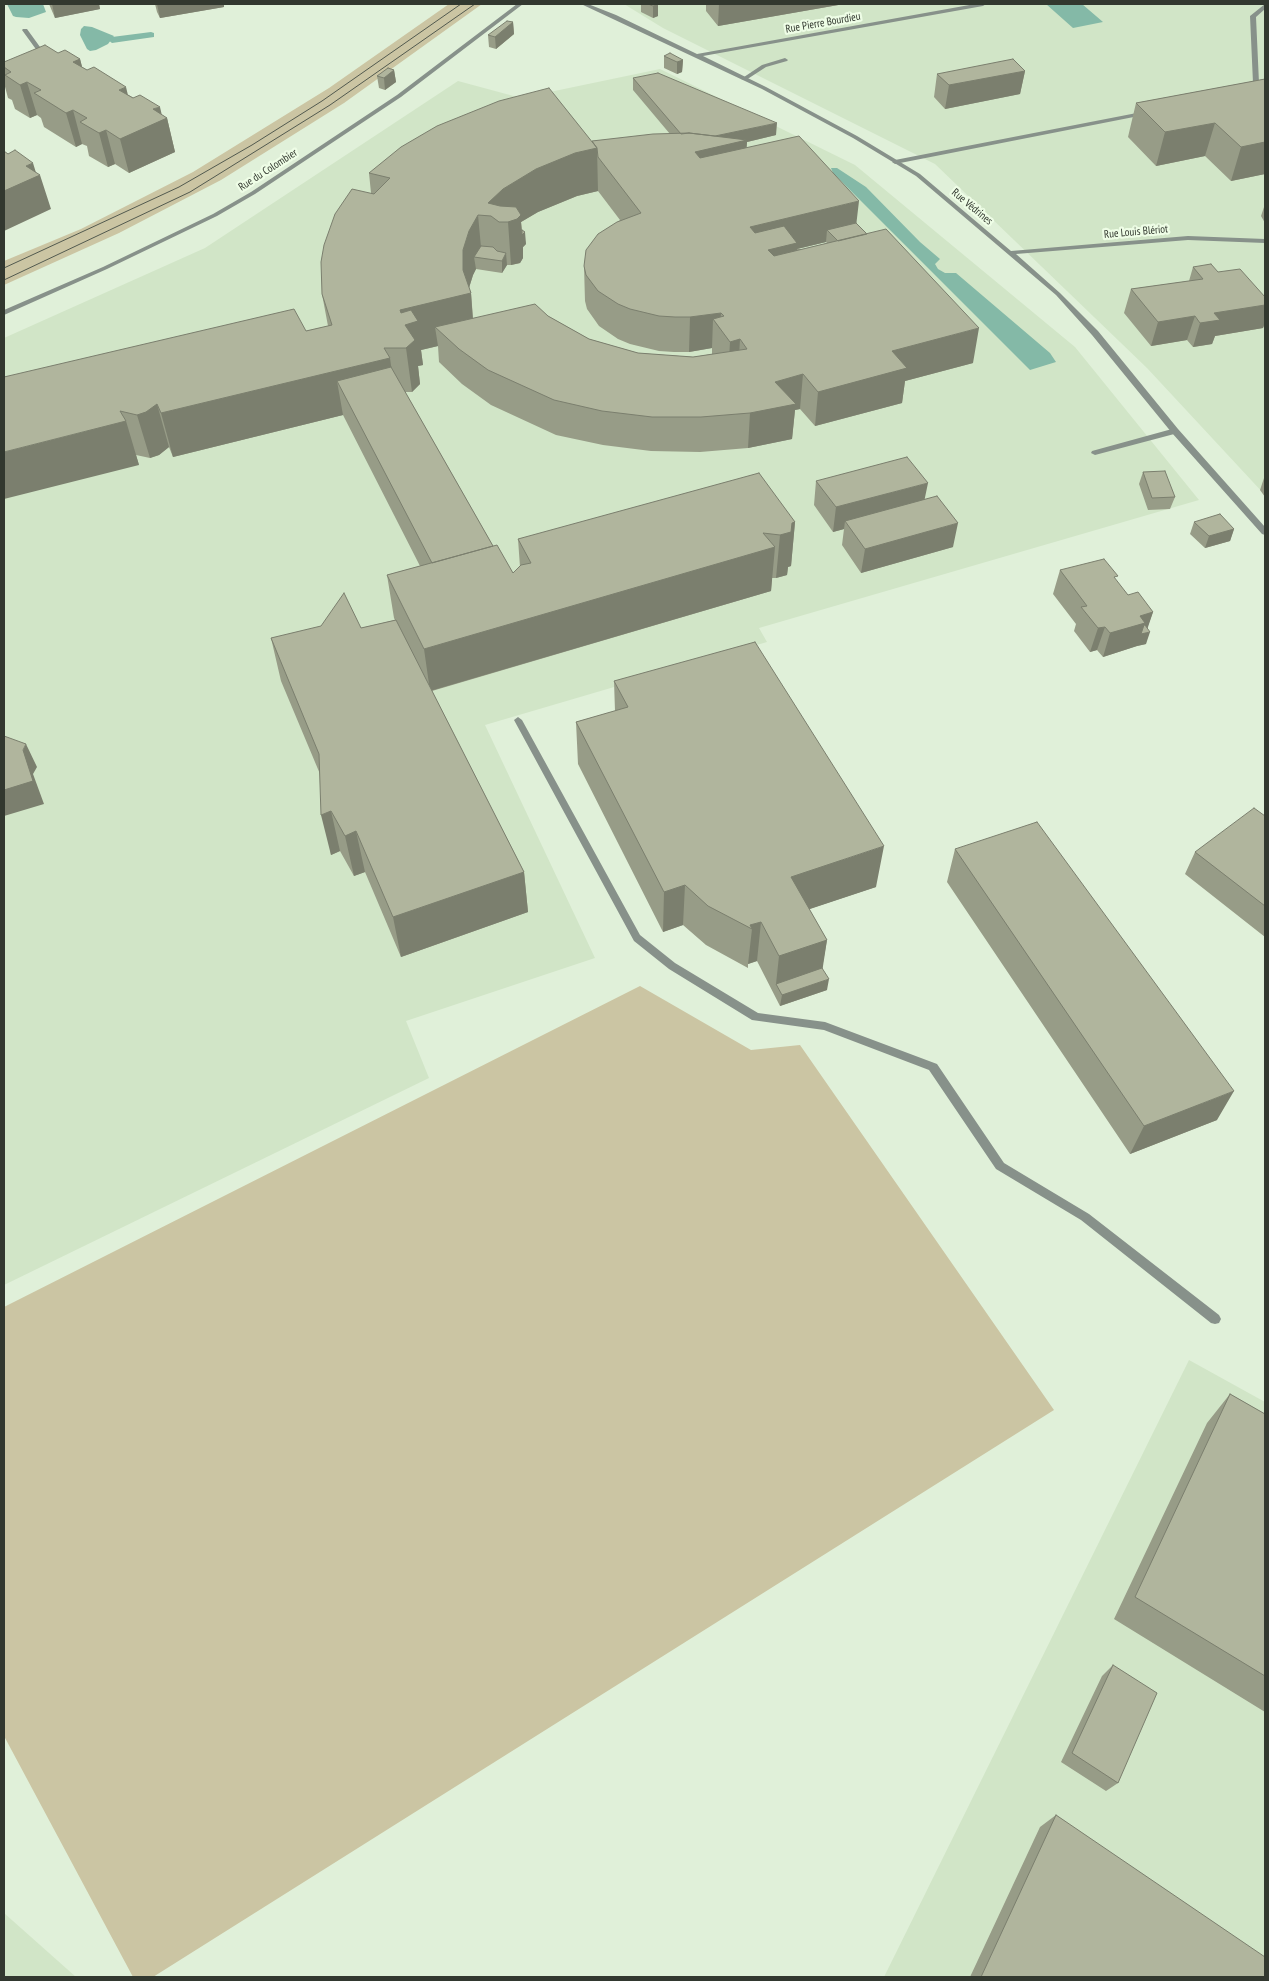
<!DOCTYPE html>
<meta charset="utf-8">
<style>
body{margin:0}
#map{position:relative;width:1269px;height:1981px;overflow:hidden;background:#e0f0d9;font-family:"PT Sans Narrow",sans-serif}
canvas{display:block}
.frame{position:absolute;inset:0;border:5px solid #32382f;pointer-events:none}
</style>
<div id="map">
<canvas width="1269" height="1981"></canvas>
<div class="frame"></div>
</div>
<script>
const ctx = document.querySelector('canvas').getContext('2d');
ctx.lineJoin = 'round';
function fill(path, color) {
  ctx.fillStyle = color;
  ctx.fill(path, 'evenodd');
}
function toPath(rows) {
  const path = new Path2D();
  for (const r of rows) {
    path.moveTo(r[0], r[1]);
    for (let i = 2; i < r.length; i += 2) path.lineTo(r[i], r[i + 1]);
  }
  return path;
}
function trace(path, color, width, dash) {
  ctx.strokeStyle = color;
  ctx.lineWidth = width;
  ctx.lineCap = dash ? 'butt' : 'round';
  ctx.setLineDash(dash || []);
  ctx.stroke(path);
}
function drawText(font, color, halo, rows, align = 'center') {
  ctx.font = font + ' "PT Sans Narrow",sans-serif';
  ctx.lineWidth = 4.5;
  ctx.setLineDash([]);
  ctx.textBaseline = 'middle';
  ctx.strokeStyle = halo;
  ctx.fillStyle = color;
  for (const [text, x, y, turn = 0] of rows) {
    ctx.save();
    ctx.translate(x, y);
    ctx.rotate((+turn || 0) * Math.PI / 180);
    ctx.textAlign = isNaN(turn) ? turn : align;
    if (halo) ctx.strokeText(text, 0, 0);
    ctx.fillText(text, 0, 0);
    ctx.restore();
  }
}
fill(toPath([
 [624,4,1265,4,1265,495,1147,368,935,164,663,28],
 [660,69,855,165,1075,347,1199,500,759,628,767,642,485,725,595,958,406,1021,429,1078,4,1285,4,338,205,248,458,81,521,98],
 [1189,1360,1265,1402,1265,1977,884,1977],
 [4,1913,76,1977,4,1977]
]), '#d1e5c7');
fill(toPath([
 [449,4,482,4,344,103,221,180,119,233,4,285,4,261,81,229,193,172,329,88],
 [640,986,751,1050,800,1045,1054,1410,153,1977,133,1977,4,1736,4,1307]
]), '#cbc5a3');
fill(toPath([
 [7,4,43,4,46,12,29,18,16,17,13,16],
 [1046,4,1082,4,1103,22,1073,28],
 [84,26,92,27,114,36,108,44,96,50,90,51,87,49,80,35,81,29],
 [831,168,837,168,866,187,920,242,940,259,935,264,938,269,945,273,956,273,1050,353,1056,362,1030,370,833,173]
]), '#84b9a7');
fill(toPath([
 [151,32,154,33,154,37,112,43,108,40,112,37,151,32]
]), '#84b9a7');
fill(toPath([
 [1265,4,1265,9,1256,17,1259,83,1248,92,1245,90,1253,83,1250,16,1265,4],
 [785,58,788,60,787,61,766,67,746,80,741,79,762,65,785,58],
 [1147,111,1149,112,1149,114,895,164,892,162,895,160,1147,111],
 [1172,429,1175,429,1179,431,1178,433,1095,455,1091,453,1092,451,1172,429],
 [518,717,522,720,640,935,675,963,758,1013,825,1022,937,1064,1004,1163,1089,1214,1219,1315,1221,1319,1219,1323,1215,1324,1211,1323,1081,1220,996,1169,929,1070,824,1030,752,1020,669,969,634,941,514,720,518,717]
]), '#87918a');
fill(toPath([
 [517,4,523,4,401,97,255,194,217,216,107,269,4,315,4,310,103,267,213,214,251,192,397,95,517,4],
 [581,4,588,4,616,15,697,54,975,4,986,4,983,6,703,56,766,87,857,136,920,174,1011,251,1188,236,1265,239,1265,243,1188,240,1016,254,1060,293,1098,331,1178,429,1265,527,1265,535,1262,534,1172,433,1092,335,1056,295,916,176,853,138,762,89,581,4],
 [23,29,27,29,48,58,47,59,43,59,22,30,23,29]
]), '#87918a');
trace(toPath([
 [4,268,179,187,252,145,322,101,461,4],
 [4,280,190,192,330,105,475,4]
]), '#525a4f', 1);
fill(toPath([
 [49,4,99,4,100,9,55,18],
 [155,4,224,4,224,7,160,18,157,12],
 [641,4,657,4,658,16,653,18,641,12],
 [706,4,844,4,718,26,706,11],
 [513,22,514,34,496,49,489,47,488,35],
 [58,53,80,59,82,67,167,118,175,152,129,173,115,164,108,167,89,156,87,146,82,144,76,147,44,127,41,118,37,115,30,118,15,109,12,100,8,98,4,83,4,62],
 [664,56,683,60,682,72,677,74,664,68],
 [394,70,396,82,385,90,379,88,377,76],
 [1025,71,1020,94,945,109,934,97,937,74],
 [633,78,776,135,747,142,746,148,856,223,973,363,905,381,902,403,815,426,800,409,795,410,792,439,748,448,700,452,651,451,603,445,556,435,491,405,462,384,439,362,438,346,421,350,423,365,418,366,420,384,412,392,405,392,493,546,513,573,520,567,518,539,795,522,791,566,788,567,787,575,776,578,772,578,771,591,432,691,524,872,528,912,401,957,365,872,354,876,340,851,331,855,320,774,281,681,271,638,361,628,395,620,394,618,387,575,420,566,343,415,173,457,169,447,159,455,150,458,136,455,139,465,4,377,306,331,328,326,322,294,371,193,369,173,592,141,670,134,633,90],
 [598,191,620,220,584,266,585,301,587,309,599,326,618,339,630,344,659,351,674,352,689,352,712,348,712,354,693,357,638,353,589,339,548,316,473,318,471,293,469,288,473,275,476,269,502,273,507,265,511,265,520,263,523,258,523,247,526,244,522,230,521,222,538,212,577,196],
 [826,242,827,243,805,249,797,249],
 [1265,79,1265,174,1231,181,1205,156,1156,166,1128,137,1136,103],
 [1265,204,1265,223,1261,216],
 [1193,267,1218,272,1265,297,1265,324,1263,328,1215,336,1212,344,1193,347,1187,340,1151,346,1124,313,1131,289,1189,281],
 [1143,472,1175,497,1170,509,1148,510,1139,484],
 [1265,475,1265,497,1260,490],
 [816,481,925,499,953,547,861,573,842,545,844,529,833,532,814,505],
 [1194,522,1234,529,1230,541,1205,548,1190,534],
 [1060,570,1116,581,1128,595,1153,612,1147,628,1146,644,1137,646,1103,657,1097,650,1090,652,1074,631,1076,624,1053,594],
 [614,681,876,887,809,909,827,940,822,968,827,990,780,1006,757,961,748,964,748,968,706,945,683,925,663,932,578,764,576,722,615,711],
 [1265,816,1265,937,1185,874,1195,852],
 [955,849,1217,1120,1130,1154,947,882],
 [1230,1394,1265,1414,1265,1712,1114,1619,1207,1423],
 [1113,1665,1118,1783,1106,1791,1061,1762,1102,1676],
 [1056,1815,1265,1977,970,1977,1040,1827]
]), '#979c87');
fill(toPath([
 [52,4,99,4,100,9,55,18],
 [157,4,224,4,224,7,160,18],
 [658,4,658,16,653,18,653,6],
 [719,4,844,4,718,26],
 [513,22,514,34,496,49,495,37],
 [80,59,89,93,73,62],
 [683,60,682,72,677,74,677,62],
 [394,70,396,82,385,90,384,78],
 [1025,71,1020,94,945,109,949,85],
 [27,82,37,115,30,118,20,85],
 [126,87,134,120,119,90],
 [160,107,163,120,167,118,175,152,129,173,120,139,153,109],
 [73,110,82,144,76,147,66,113],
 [1265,122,1265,174,1231,181,1241,147],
 [777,123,776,135,747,142,745,174,694,186,688,142],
 [1215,123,1205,156,1156,166,1165,132],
 [106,130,115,164,108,167,99,133],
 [597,148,598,191,577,196,538,212,521,222,522,235,525,232,526,244,523,247,523,258,520,263,511,265,508,222,491,216,488,203,503,189,536,169,575,153],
 [33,163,37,176,40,175,51,209,4,231,4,191,26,166],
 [859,201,855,235,827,230,826,242,797,249,794,277,766,284,750,227],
 [478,215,482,258,474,257,476,269,473,275,467,294,471,293,474,337,435,327,438,346,421,350,423,365,418,366,420,384,412,392,406,348,400,310,463,270,463,250,469,231],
 [506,253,507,265,502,273,502,261],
 [1265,305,1265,322,1263,328,1215,336,1212,344,1193,347,1200,323,1214,313],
 [721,313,720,329,713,319,712,348,689,352,690,317],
 [1195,316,1187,340,1151,346,1158,322],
 [979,328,973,363,905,381,902,403,815,426,818,392,892,351],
 [740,339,738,374,728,377,730,342],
 [390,358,396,402,337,381,343,415,173,457,161,413],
 [803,374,800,409,795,410,792,439,748,448,750,413,775,382],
 [157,404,169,447,159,455,150,458,137,415],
 [126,421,139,465,4,499,4,452],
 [928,483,923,507,845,521,844,529,833,532,836,507],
 [795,522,791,566,788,567,787,575,776,578,780,535,792,523],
 [958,523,953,547,861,573,865,549],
 [1234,529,1230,541,1205,548,1209,536],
 [775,547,771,591,430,691,424,649],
 [1153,612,1146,633,1150,632,1146,644,1137,646,1103,657,1110,633,1140,616],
 [1105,627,1097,650,1090,652,1098,628],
 [26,744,37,767,33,774,44,804,4,816,4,790],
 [331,811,340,851,331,855,321,815],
 [356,831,365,872,354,876,345,836],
 [884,846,876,887,786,917,791,877],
 [524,872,528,912,401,957,393,917],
 [685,885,683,925,663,932,664,892],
 [761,922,757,961,748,964,752,929,750,925],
 [827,940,821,979,776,984,779,956],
 [829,979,827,990,780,1006,782,995],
 [1234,1091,1217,1120,1130,1154,1144,1126]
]), '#7b7f6e');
const building = toPath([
 [648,4,658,4,653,6,648,4],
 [507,21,513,22,495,37,488,35,507,21],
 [45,45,58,53,65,50,80,59,73,62,87,70,94,67,126,87,119,90,133,98,140,95,160,107,153,109,167,118,120,139,106,130,99,133,80,122,87,118,73,110,66,113,34,93,41,90,27,82,20,85,5,75,11,72,4,67,4,62,45,45],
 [670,53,683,60,677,62,664,56,670,53],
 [1013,59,1025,71,949,85,937,74,1013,59],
 [388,68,394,70,384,78,377,76,388,68],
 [658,73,777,123,715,136,689,133,681,134,633,78,658,73],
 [1265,79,1265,142,1241,147,1215,123,1165,132,1136,103,1265,79],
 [549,88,597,148,575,153,536,169,503,189,488,203,500,206,516,207,521,215,517,219,508,222,499,222,491,216,478,215,469,231,463,250,463,270,471,293,400,310,401,313,411,310,418,321,405,325,415,340,406,348,384,348,390,358,161,413,157,404,146,412,137,415,120,411,126,421,4,452,4,377,294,309,306,331,332,325,322,294,321,262,324,245,335,214,352,189,374,194,390,178,369,173,401,147,437,126,499,101,549,88],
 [689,133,747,140,695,152,700,158,799,136,859,201,750,227,755,233,784,226,797,243,768,250,774,256,886,229,979,328,892,351,907,368,818,392,803,374,775,382,796,404,750,413,701,417,652,417,602,411,554,400,488,370,459,349,435,327,535,304,548,316,589,339,638,353,693,357,747,349,740,339,730,342,713,319,724,316,721,313,690,317,675,317,659,316,630,309,618,304,598,291,586,275,584,266,586,250,598,234,617,222,641,213,598,157,597,148,592,141,653,134,689,133],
 [15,150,33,163,26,166,40,175,4,191,4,151,8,154,15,150],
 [856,223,867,234,838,241,827,230,856,223],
 [522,230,525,232,522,235,522,230],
 [481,246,493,247,497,251,506,253,502,261,474,257,481,246],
 [1211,264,1218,272,1240,269,1265,297,1265,305,1214,313,1220,320,1200,323,1195,316,1158,322,1131,289,1203,279,1193,267,1211,264],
 [391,367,493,546,432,563,337,381,391,367],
 [907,457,928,483,836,507,816,481,907,457],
 [1165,471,1175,497,1152,498,1143,472,1165,471],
 [759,473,795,522,792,523,791,532,780,535,763,533,775,547,424,649,387,575,497,545,513,573,521,565,531,563,518,539,759,473],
 [937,496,958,523,865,549,845,521,937,496],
 [1220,514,1234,529,1209,536,1194,522,1220,514],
 [1104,559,1118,576,1114,577,1128,595,1138,592,1153,612,1140,616,1145,623,1110,633,1105,627,1098,628,1081,607,1087,606,1060,570,1104,559],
 [344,593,361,628,396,620,524,872,393,917,356,831,345,836,331,811,321,815,319,754,271,638,321,626,344,593],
 [1144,625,1145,625,1150,632,1141,634,1144,625],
 [755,642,884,846,791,877,827,940,779,956,761,922,750,925,752,929,708,906,685,885,664,892,576,722,628,707,614,681,755,642],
 [4,736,26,744,23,750,33,781,4,790,4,736],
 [1254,808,1265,816,1265,906,1195,852,1254,808],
 [1037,822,1234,1091,1144,1126,955,849,1037,822],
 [822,968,829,979,782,995,776,984,822,968],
 [1230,1394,1265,1414,1265,1676,1135,1597,1230,1394],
 [1113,1665,1157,1693,1118,1783,1072,1753,1113,1665],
 [1056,1815,1265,1957,1265,1977,981,1977,1056,1815]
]);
fill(building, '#b0b59d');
trace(building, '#7b7f6e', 1);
drawText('11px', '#32382f', '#eefde6', [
 ["Rue Pierre Bourdieu",823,23,-10],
 ["Rue du Colombier",268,170,-33],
 ["Rue Védrines",972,207,40],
 ["Rue Louis Blériot",1136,232,-5]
]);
</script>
